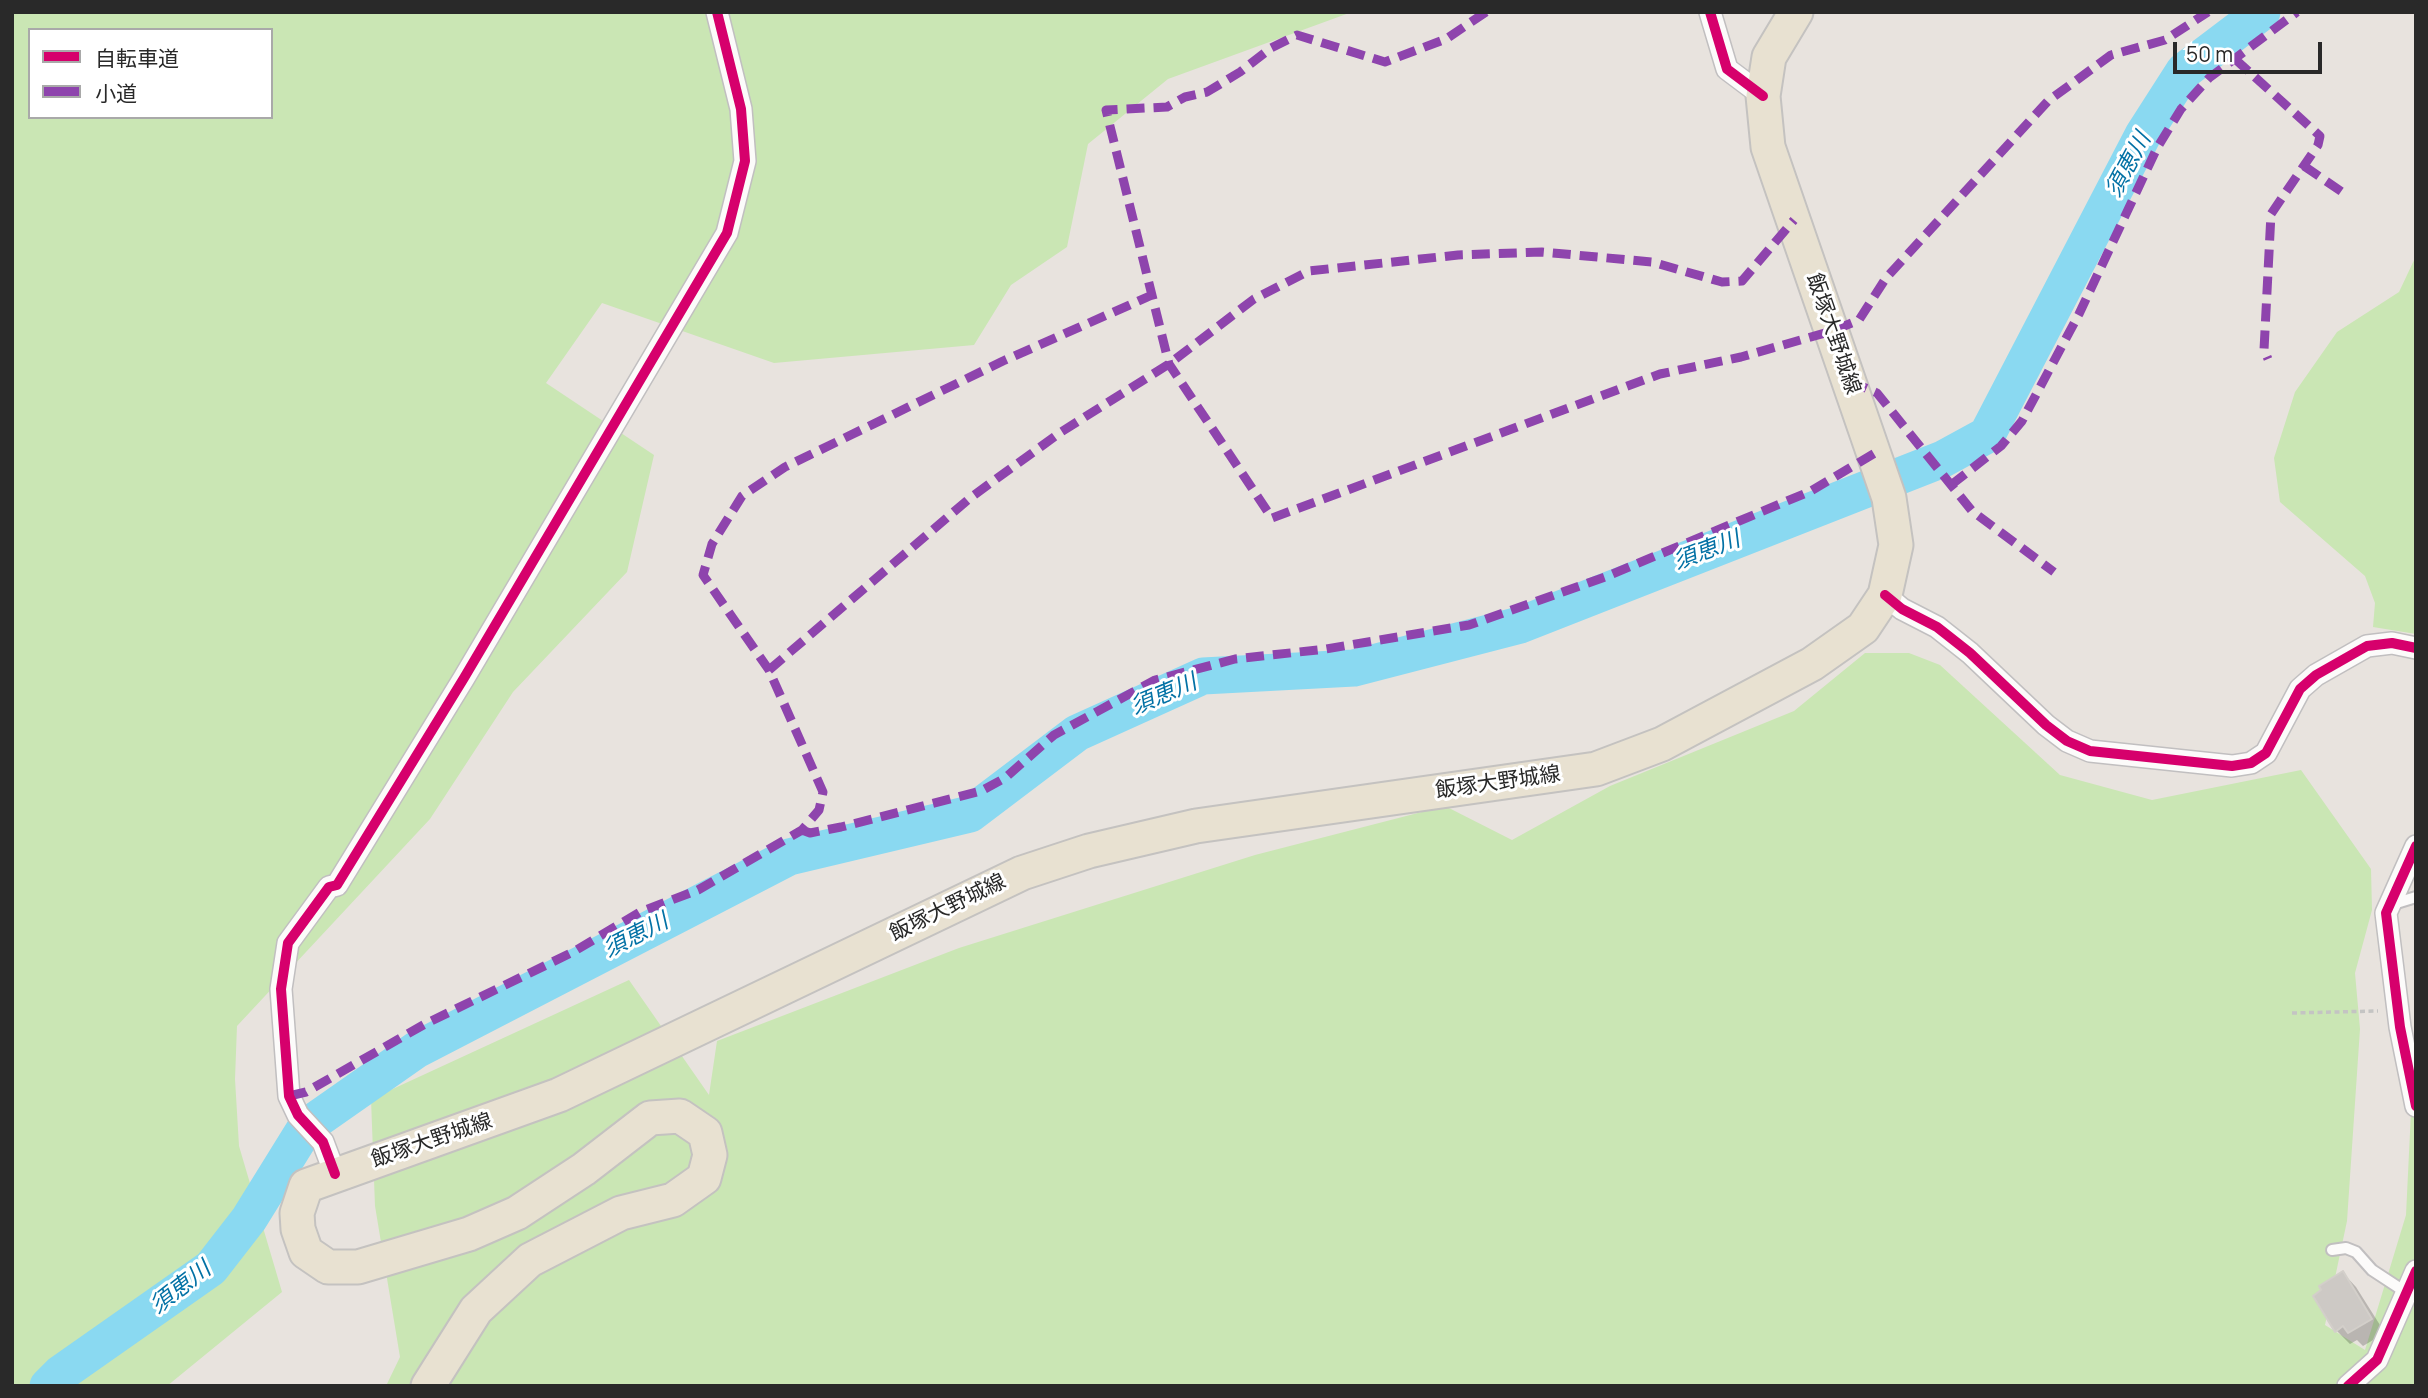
<!DOCTYPE html>
<meta charset="utf-8">
<style>
body{margin:0}
#map{position:relative;width:2428px;height:1398px;overflow:hidden;background:#e8e3de;font-family:Manrope,"Noto Sans JP",sans-serif}
canvas{display:block}
.frame{position:absolute;inset:0;border:14px solid #292929;pointer-events:none}
.legend{position:absolute;left:28px;top:28px;width:245px;height:91px;box-sizing:border-box;background:#fff;border:2px solid #a9a9a9;margin:0;padding:9px 12px;list-style:none;font-size:21px;color:#292929}
.legend li{display:flex;align-items:center;gap:14px;height:35px}
.legend b{width:35px;border:2px solid #a9a9a9}
.scale{position:absolute;left:2173px;top:42px;width:149px;height:32px;box-sizing:border-box;border:4px solid #292929;border-top:0;padding-left:9px;font-size:21px;line-height:24px;white-space:nowrap;color:#292929;-webkit-text-stroke:5px #fff;paint-order:stroke}
</style>
<div id="map">
<canvas width="2428" height="1398"></canvas>
<div class="frame"></div>
<ul class="legend">
<li><b style="height:9px;background:#d6006c"></b>自転車道</li>
<li><b style="height:9px;background:#8e44ad"></b>小道</li>
</ul>
<div class="scale">50 m</div>
</div>
<script>
const ctx = document.querySelector('canvas').getContext('2d');
ctx.lineJoin = 'round';
function fill(path, color) {
  ctx.fillStyle = color;
  ctx.fill(path, 'evenodd');
}
function toPath(rows) {
  const path = new Path2D();
  for (const r of rows) {
    path.moveTo(r[0], r[1]);
    for (let i = 2; i < r.length; i += 2) path.lineTo(r[i], r[i + 1]);
  }
  return path;
}
function trace(path, color, width, dash) {
  ctx.strokeStyle = color;
  ctx.lineWidth = width;
  ctx.lineCap = dash ? 'butt' : 'round';
  ctx.setLineDash(dash || []);
  ctx.stroke(path);
}
function drawText(font, color, halo, rows, align = 'center') {
  ctx.font = font + ' Manrope,"Noto Sans JP",sans-serif';
  ctx.lineWidth = 6;
  ctx.setLineDash([]);
  ctx.textBaseline = 'middle';
  ctx.strokeStyle = halo;
  ctx.fillStyle = color;
  for (const [text, x, y, turn = 0] of rows) {
    ctx.save();
    ctx.translate(x, y);
    ctx.rotate((+turn || 0) * Math.PI / 180);
    ctx.textAlign = isNaN(turn) ? turn : align;
    if (halo) ctx.strokeText(text, 0, 0);
    ctx.fillText(text, 0, 0);
    ctx.restore();
  }
}
fill(toPath([
 [12,12,1352,12,1168,79,1088,144,1067,247,1011,285,974,345,774,363,602,303,546,383,654,455,627,572,513,692,430,819,237,1026,235,1079,239,1146,282,1292,167,1386,12,1386],
 [30,30,271,30,271,117,30,117],
 [2416,256,2416,634,2373,627,2375,603,2365,576,2280,502,2274,458,2295,392,2337,332,2399,292],
 [1865,653,1909,653,1940,665,2060,775,2152,800,2301,770,2371,869,2372,910,2355,973,2360,1029,2347,1221,2325,1325,2365,1350,2406,1215,2416,1008,2416,1386,386,1386,400,1357,375,1206,371,1099,629,980,709,1095,717,1041,959,948,1255,855,1445,806,1512,840,1610,786,1794,711]
]), '#cae6b4');
fill(toPath([
 [2343,1273,2356,1287,2385,1333,2363,1346,2357,1340,2350,1344,2336,1330,2324,1291]
]), '#0003');
trace(toPath([
 [48,1386,60,1374,211,1268,249,1219,306,1127,416,1050,789,857,970,814,1077,733,1203,676,1354,668,1520,625,1943,459,1987,435,2143,135,2184,71,2262,12]
]), '#8ad9f1', 37);
const building = toPath([
 [2343,1271,2372,1319,2348,1333,2343,1326,2335,1332,2313,1296,2321,1290,2319,1286,2343,1271]
]);
fill(building, '#cdc9c5');
trace(building, '#d3cfca', 2);
const service = toPath([
 [2390,905,2416,897],
 [2332,1250,2346,1248,2356,1252,2372,1270,2407,1293]
]);
const minor = toPath([
 [1710,12,1727,69,1763,96],
 [1885,595,1902,609,1937,627,1970,653,2046,725,2067,741,2090,751,2232,766,2251,763,2266,753,2300,689,2316,675,2367,646,2392,643,2416,648],
 [2416,846,2386,913,2400,1027,2416,1106],
 [335,1174,323,1142,298,1115,289,1096,281,989,288,943,329,887,337,885,464,678,727,233,745,161,741,109,717,12],
 [2348,1386,2377,1360,2416,1271]
]);
const primary = toPath([
 [428,1386,476,1310,530,1260,621,1213,673,1200,704,1178,710,1155,705,1133,680,1116,650,1118,584,1169,517,1213,469,1234,358,1267,328,1267,306,1252,298,1229,297,1213,306,1186,559,1095,1022,873,1089,851,1196,826,1596,769,1662,744,1812,664,1863,628,1885,595,1896,545,1889,498,1768,147,1763,96,1769,57,1796,12]
]);
trace(service, '#c1bfc0', 14);
trace(minor, '#c1bfc0', 24);
trace(primary, '#c4c2c0', 37);
trace(toPath([
 [2292,1013,2378,1011]
]), '#c4c4c3', 3.5, [5, 3.5]);
trace(service, '#fcfbfa', 10);
trace(minor, '#fcfbfa', 21);
trace(primary, '#e8e1d1', 33);
trace(toPath([
 [1486,12,1446,39,1385,62,1297,35,1271,48,1240,72,1207,92,1185,97,1167,107,1106,110,1169,364,1272,518,1660,374,1741,357,1832,331,1859,320,1886,278,2048,101,2111,55,2165,40,2208,12],
 [2235,59,2320,136,2318,145,2271,214,2264,350,2268,359],
 [2304,166,2348,196],
 [1850,381,1877,393,1972,511,2054,572],
 [1951,485,2001,446,2022,421,2079,314,2157,148,2181,109,2209,78,2297,12],
 [769,670,970,498,1061,432,1169,364,1254,299,1309,271,1458,255,1542,252,1652,262,1722,282,1742,281,1794,220],
 [802,830,810,833,841,827,981,791,1005,778,1054,735,1155,680,1235,659,1326,649,1469,625,1605,577,1811,491,1875,453],
 [289,1096,306,1092,425,1024,573,952,640,912,698,890,802,830,819,810,823,792,769,670,703,575,712,544,742,496,785,467,1003,361,1152,295]
]), '#8e44ad', 9, [18, 9]);
trace(toPath([
 [1710,12,1727,69,1763,96],
 [1885,595,1902,609,1937,627,1970,653,2046,725,2067,741,2090,751,2232,766,2251,763,2266,753,2300,689,2316,675,2367,646,2392,643,2416,648],
 [2416,846,2386,913,2400,1027,2416,1106],
 [335,1174,323,1142,298,1115,289,1096,281,989,288,943,329,887,337,885,464,678,727,233,745,161,741,109,717,12],
 [2348,1386,2377,1360,2416,1271]
]), '#d6006c', 10);
drawText('21px', '#292929', '#fff', [
 ["飯塚大野城線",1833,334,71],
 ["飯塚大野城線",1498,783,-8],
 ["飯塚大野城線",948,908,-26],
 ["飯塚大野城線",432,1141,-19]
]);
drawText('italic 23px', '#0271a5', '#fff', [
 ["須恵川",2129,165,-62],
 ["須恵川",1707,551,-21],
 ["須恵川",1164,695,-23],
 ["須恵川",636,936,-27],
 ["須恵川",181,1288,-38]
]);
</script>
